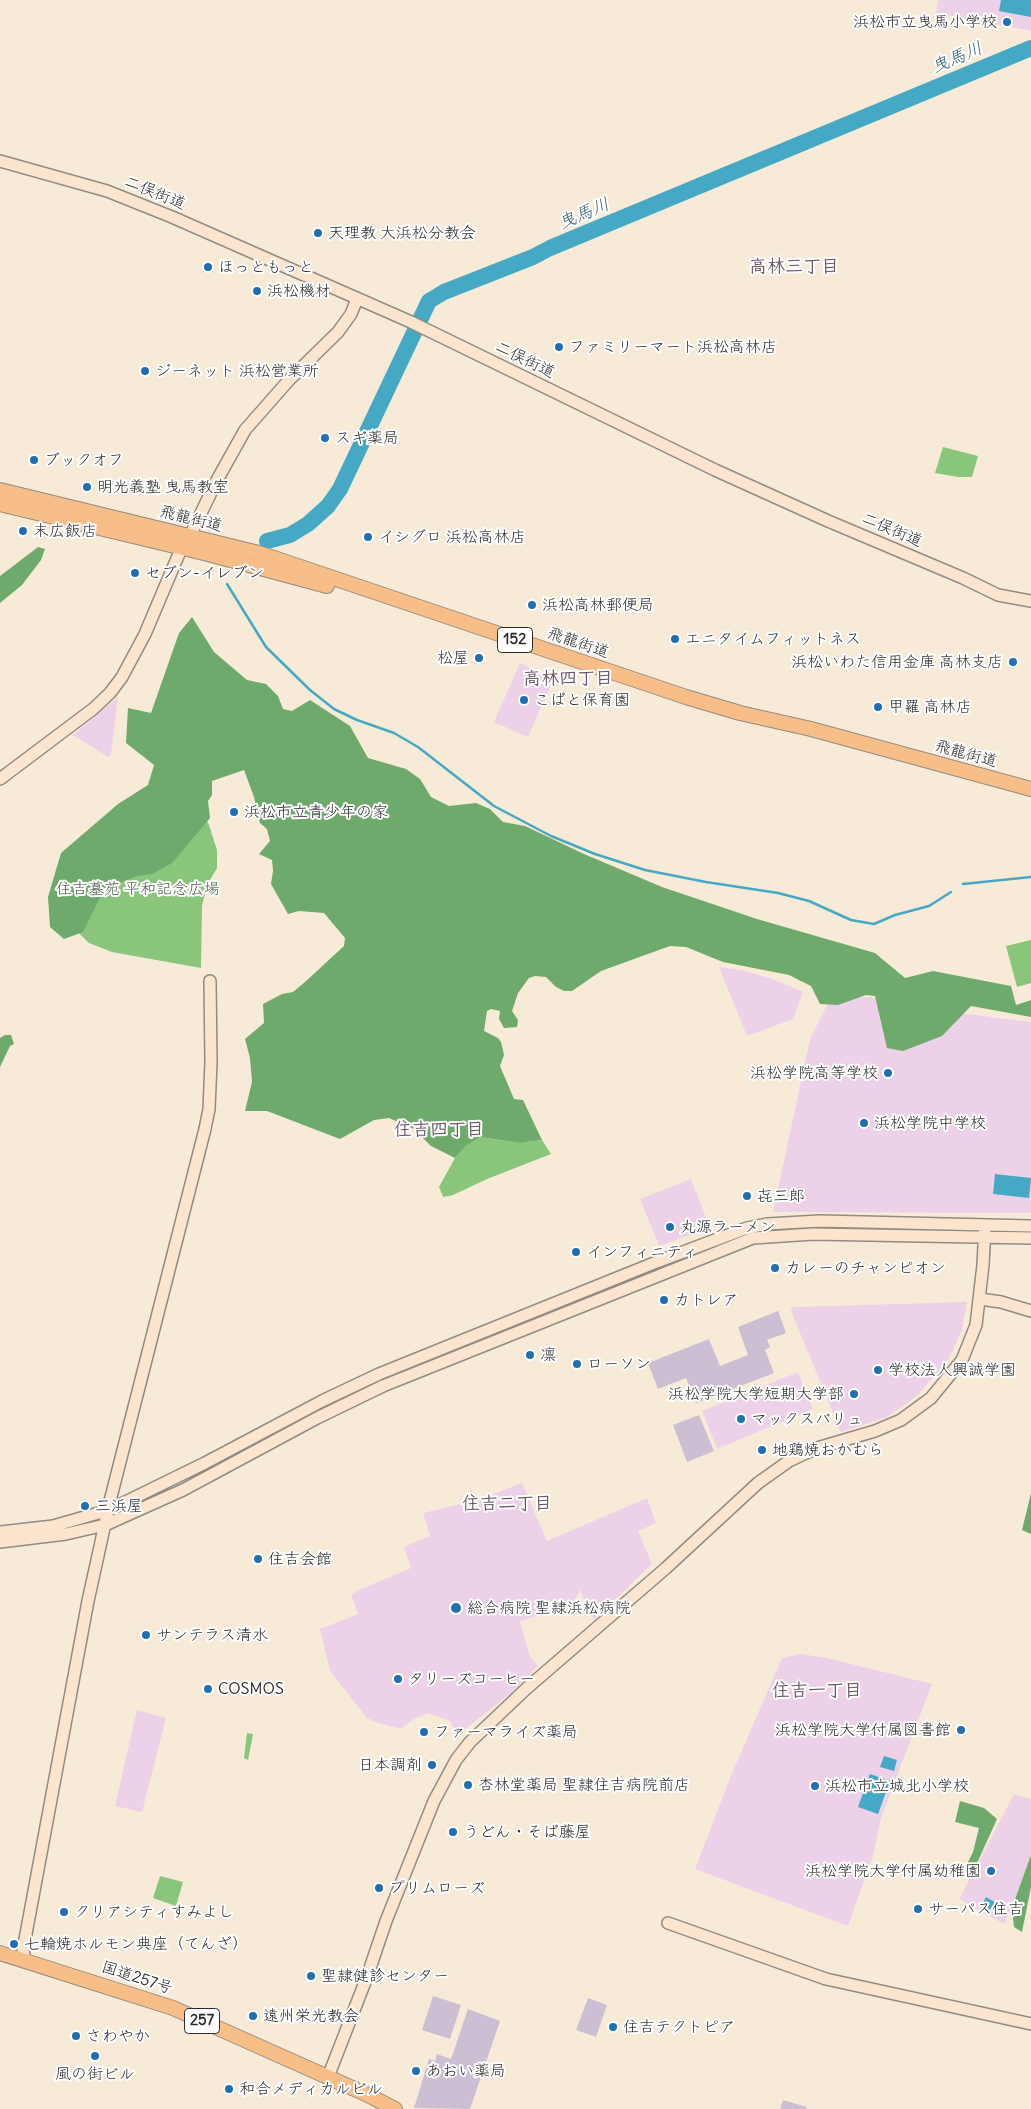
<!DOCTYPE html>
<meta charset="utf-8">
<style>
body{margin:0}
canvas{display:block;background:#f7ebd8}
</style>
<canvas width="1031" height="2109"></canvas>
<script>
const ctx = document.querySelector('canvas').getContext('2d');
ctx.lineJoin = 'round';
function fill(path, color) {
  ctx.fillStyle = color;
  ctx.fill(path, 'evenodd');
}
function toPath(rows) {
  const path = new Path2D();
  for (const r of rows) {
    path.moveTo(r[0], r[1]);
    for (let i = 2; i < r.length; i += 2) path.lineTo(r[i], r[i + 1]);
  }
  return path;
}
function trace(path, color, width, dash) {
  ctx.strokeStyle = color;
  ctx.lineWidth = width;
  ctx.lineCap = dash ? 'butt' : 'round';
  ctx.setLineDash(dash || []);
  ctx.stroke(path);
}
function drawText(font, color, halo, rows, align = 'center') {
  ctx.font = font + ' Delius,"Klee One",sans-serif';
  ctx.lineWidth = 4;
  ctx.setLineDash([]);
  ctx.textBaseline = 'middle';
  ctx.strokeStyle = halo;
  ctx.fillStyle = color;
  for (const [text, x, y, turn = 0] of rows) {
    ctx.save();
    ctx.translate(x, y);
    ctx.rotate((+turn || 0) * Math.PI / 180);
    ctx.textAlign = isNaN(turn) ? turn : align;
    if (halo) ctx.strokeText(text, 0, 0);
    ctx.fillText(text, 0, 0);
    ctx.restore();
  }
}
fill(toPath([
 [938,0,1031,0,1031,31,936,13],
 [520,663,554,678,528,737,494,722],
 [118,697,111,754,108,757,73,735],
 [719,967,742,970,770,978,803,992,793,1019,747,1036],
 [870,997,936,1010,1031,1022,1031,1213,773,1212,810,1039,830,999],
 [691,1179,710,1228,659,1246,640,1199],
 [967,1302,962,1330,949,1359,916,1397,887,1417,841,1432,791,1311,792,1307],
 [798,1372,813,1409,717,1449,702,1411],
 [522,1483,547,1541,647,1498,656,1523,638,1531,652,1564,594,1620,580,1590,573,1602,520,1622,530,1656,538,1666,511,1693,463,1731,456,1733,450,1721,429,1713,414,1719,401,1729,378,1723,367,1718,330,1671,320,1629,358,1614,351,1595,361,1589,411,1568,404,1547,430,1536,423,1513,481,1499],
 [801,1654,827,1658,932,1684,881,1818,873,1856,848,1926,695,1869,732,1773,782,1658],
 [137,1710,166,1718,142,1812,115,1806],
 [1014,1794,1031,1799,1031,1866,1004,1924,959,1899]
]), '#edd1e9');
fill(toPath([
 [778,1311,786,1333,767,1340,770,1347,765,1350,774,1373,696,1403,686,1378,658,1389,648,1363,709,1339,720,1366,748,1355,738,1327],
 [699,1415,714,1451,687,1462,673,1425],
 [433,1996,461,2005,450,2039,422,2030],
 [588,1998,607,2005,596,2037,576,2030],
 [468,2009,500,2021,470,2109,414,2108,429,2059,435,2061,437,2054,451,2059],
 [783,2100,807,2107,806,2109,780,2109]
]), '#ccbfd4');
fill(toPath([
 [943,447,978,456,972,477,958,477,935,473],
 [187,780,209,825,217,850,217,868,207,885,202,906,201,968,112,952,89,943,77,931,72,862],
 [1031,940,1031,983,1017,987,1006,946],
 [480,1137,520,1143,542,1140,551,1154,487,1179,453,1195,443,1197,439,1187,455,1158,465,1147],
 [247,1733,253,1734,248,1760,244,1758],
 [160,1876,183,1882,176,1906,153,1898]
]), '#89c57b');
fill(toPath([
 [38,547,45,549,41,560,22,585,0,603,0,576],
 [192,617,214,652,247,680,266,684,278,696,283,709,292,711,310,700,350,726,368,758,406,769,420,779,431,797,449,806,476,803,490,809,503,822,525,826,584,854,662,887,757,919,875,953,905,978,933,971,1011,986,1016,1005,1031,1000,1031,1017,971,1006,942,1036,903,1051,887,1048,875,996,866,995,838,1005,820,1004,811,986,789,975,723,962,686,947,670,946,601,971,572,991,564,991,556,987,546,977,535,976,529,978,518,993,512,1011,518,1020,517,1027,504,1028,499,1019,500,1011,491,1009,487,1011,484,1031,498,1038,501,1042,504,1055,500,1066,514,1099,523,1100,542,1140,520,1143,480,1137,465,1147,455,1158,431,1146,414,1129,389,1118,374,1120,340,1139,267,1111,245,1111,252,1082,250,1058,245,1039,264,1023,263,1004,282,994,293,992,305,982,344,946,345,938,324,913,299,911,288,914,271,884,273,871,272,860,259,854,270,841,267,829,260,823,254,797,244,770,212,781,212,795,208,801,210,818,172,863,152,874,137,876,104,889,83,932,64,939,50,927,48,897,61,853,118,804,148,785,154,765,126,743,128,708,151,713,179,633],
 [5,1035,11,1035,14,1044,10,1046,0,1067,0,1038],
 [1031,1493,1031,1534,1022,1530],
 [960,1801,984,1808,997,1819,973,1872,967,1874,967,1864,973,1852,979,1828,955,1822],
 [1031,1855,1031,1887,1022,1932,1014,1927,1012,1908]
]), '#6eaa6b');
fill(toPath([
 [1001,0,1031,0,1031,17,999,11],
 [995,1174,1031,1178,1029,1198,993,1194],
 [884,1756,897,1760,894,1771,880,1767],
 [870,1774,890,1781,878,1814,858,1807],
 [986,1897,1001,1906,996,1913,982,1905]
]), '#45a9c5');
trace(toPath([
 [227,584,266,647,310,690,334,709,357,720,394,733,418,747,494,806,551,836,595,854,645,870,706,882,778,893,809,901,851,920,874,924,895,915,929,906,951,892],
 [963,884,1031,877]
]), '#45a9c5', 2.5);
trace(toPath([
 [267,541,290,535,308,524,328,506,340,489,429,301,444,292,533,257,550,248,1031,48]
]), '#45a9c5', 16);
const secondary = toPath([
 [0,161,107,191,172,217,411,322,715,470,828,521,963,578,998,595,1031,601],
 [0,779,93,709,110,693,122,677,145,634,181,549,190,536,216,482,245,430,289,380,338,332,351,314,357,299],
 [980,1299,1001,1302,1031,1311],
 [0,1532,53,1526,109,1510,205,1463,324,1400,379,1374,659,1261,747,1228,767,1224,820,1221,1031,1226],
 [0,1542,66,1534,105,1525,183,1490,317,1418,383,1386,753,1238,813,1234,1031,1238],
 [668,1923,826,1979,1031,2024],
 [25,1961,23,1950,88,1601,110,1501,205,1129,209,1109,211,1062,210,981],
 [328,2077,367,1977,386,1921,434,1801,456,1760,470,1742,527,1688,666,1568,758,1483,789,1461,817,1448,875,1431,901,1420,931,1398,962,1360,976,1325,983,1265,985,1226]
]);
const highway = toPath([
 [0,490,259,553,686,697,740,713,811,729,1031,789],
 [0,504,208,554,327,586],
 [0,1953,173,2008,368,2095,395,2109]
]);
trace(secondary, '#918b82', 14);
trace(highway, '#918b82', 16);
trace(secondary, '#fce5cf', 11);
trace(highway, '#f7be88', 14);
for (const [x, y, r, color] of [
 [1007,22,5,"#1f6fb2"],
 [318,233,5,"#1f6fb2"],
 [208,267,5,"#1f6fb2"],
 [257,291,5,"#1f6fb2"],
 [559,347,5,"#1f6fb2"],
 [145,371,5,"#1f6fb2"],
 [325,438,5,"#1f6fb2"],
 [34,460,5,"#1f6fb2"],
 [87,487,5,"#1f6fb2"],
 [23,531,5,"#1f6fb2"],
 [368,537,5,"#1f6fb2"],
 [135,573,5,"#1f6fb2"],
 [532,605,5,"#1f6fb2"],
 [675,639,5,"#1f6fb2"],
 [479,658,5,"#1f6fb2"],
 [1013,662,5,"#1f6fb2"],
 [524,700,5,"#1f6fb2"],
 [878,707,5,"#1f6fb2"],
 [234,812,5,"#1f6fb2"],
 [888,1073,5,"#1f6fb2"],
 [864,1123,5,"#1f6fb2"],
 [747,1196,5,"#1f6fb2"],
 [670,1227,5,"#1f6fb2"],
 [576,1252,5,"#1f6fb2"],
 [775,1268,5,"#1f6fb2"],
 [664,1300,5,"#1f6fb2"],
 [530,1355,5,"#1f6fb2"],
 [577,1364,5,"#1f6fb2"],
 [878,1370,5,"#1f6fb2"],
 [854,1394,5,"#1f6fb2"],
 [741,1419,5,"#1f6fb2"],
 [762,1450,5,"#1f6fb2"],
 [85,1506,5,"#1f6fb2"],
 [258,1559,5,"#1f6fb2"],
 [456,1608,6,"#1f6fb2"],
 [146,1635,5,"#1f6fb2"],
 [398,1679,5,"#1f6fb2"],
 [208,1689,5,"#1f6fb2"],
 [961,1730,5,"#1f6fb2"],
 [424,1732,5,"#1f6fb2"],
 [432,1765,5,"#1f6fb2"],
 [468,1785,5,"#1f6fb2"],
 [815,1786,5,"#1f6fb2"],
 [453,1832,5,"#1f6fb2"],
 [991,1871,5,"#1f6fb2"],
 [379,1888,5,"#1f6fb2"],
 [918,1909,5,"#1f6fb2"],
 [64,1912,5,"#1f6fb2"],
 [14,1944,5,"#1f6fb2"],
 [311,1976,5,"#1f6fb2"],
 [253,2016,5,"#1f6fb2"],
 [613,2027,5,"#1f6fb2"],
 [76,2036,5,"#1f6fb2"],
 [95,2056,5,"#1f6fb2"],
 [416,2071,5,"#1f6fb2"],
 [229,2089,5,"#1f6fb2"]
]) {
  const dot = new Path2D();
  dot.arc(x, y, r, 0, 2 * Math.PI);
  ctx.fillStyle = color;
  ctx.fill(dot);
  trace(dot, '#fff', 2);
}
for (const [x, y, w] of [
 [515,640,35],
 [202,2021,35]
]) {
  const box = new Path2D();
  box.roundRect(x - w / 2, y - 12.5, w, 25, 4);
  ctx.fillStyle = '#fff';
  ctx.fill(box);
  trace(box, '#2b2b2b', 1);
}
drawText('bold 15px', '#2b2b2b', null, [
 ["152",515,640],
 ["257",202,2021]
]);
drawText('16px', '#2b2b2b', '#fff', [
 ["浜松市立曳馬小学校",997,22,"right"],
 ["天理教 大浜松分教会",328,233],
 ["ほっともっと",218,267],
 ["浜松機材",267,291],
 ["ファミリーマート浜松高林店",569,347],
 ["ジーネット 浜松営業所",155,371],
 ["スギ薬局",335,438],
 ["ブックオフ",44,460],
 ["明光義塾 曳馬教室",97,487],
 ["末広飯店",33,531],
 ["イシグロ 浜松高林店",378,537],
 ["セブン-イレブン",145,573],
 ["浜松高林郵便局",542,605],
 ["エニタイムフィットネス",685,639],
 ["松屋",469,658,"right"],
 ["浜松いわた信用金庫 高林支店",1003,662,"right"],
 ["こばと保育園",534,700],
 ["甲羅 高林店",888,707],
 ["浜松市立青少年の家",244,812],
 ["浜松学院高等学校",878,1073,"right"],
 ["浜松学院中学校",874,1123],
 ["㐂三郎",757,1196],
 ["丸源ラーメン",680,1227],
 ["インフィニティ",586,1252],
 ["カレーのチャンピオン",785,1268],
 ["カトレア",674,1300],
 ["凛",540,1355],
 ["ローソン",587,1364],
 ["学校法人興誠学園",888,1370],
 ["浜松学院大学短期大学部",844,1394,"right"],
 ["マックスバリュ",751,1419],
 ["地鶏焼おかむら",772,1450],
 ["三浜屋",95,1506],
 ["住吉会館",268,1559],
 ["総合病院 聖隷浜松病院",467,1608],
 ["サンテラス清水",156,1635],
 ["タリーズコーヒー",408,1679],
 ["COSMOS",218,1689],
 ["浜松学院大学付属図書館",951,1730,"right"],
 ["ファーマライズ薬局",434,1732],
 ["日本調剤",422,1765,"right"],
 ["杏林堂薬局 聖隷住吉病院前店",478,1785],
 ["浜松市立城北小学校",825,1786],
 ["うどん・そば藤屋",463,1832],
 ["浜松学院大学付属幼稚園",981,1871,"right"],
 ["プリムローズ",389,1888],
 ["サーパス住吉",928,1909],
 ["クリアシティすみよし",74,1912],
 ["七輪焼ホルモン典座（てんざ）",24,1944],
 ["聖隷健診センター",321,1976],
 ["遠州栄光教会",263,2016],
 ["住吉テクトピア",623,2027],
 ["さわやか",86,2036],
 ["あおい薬局",426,2071],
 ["風の街ビル",95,2074,"center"],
 ["和合メディカルビル",239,2089]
], 'left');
drawText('16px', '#2b2b2b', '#fff', [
 ["二俣街道",155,193,22],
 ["二俣街道",525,360,26],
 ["飛龍街道",191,519,14],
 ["二俣街道",892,530,23],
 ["飛龍街道",578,643,19],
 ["飛龍街道",966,754,15],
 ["国道257号",137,1978,18]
]);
drawText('16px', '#4c6147', '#fff', [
 ["住吉墓苑 平和記念広場",138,889]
]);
drawText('italic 18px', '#376470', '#fff', [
 ["曳馬川",957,58,-23],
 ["曳馬川",584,214,-23]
]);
drawText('bold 18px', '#6b5664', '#fff', [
 ["高林三丁目",794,267],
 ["高林四丁目",568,679],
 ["住吉四丁目",439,1130],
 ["住吉二丁目",507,1504],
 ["住吉一丁目",817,1691]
]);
</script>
